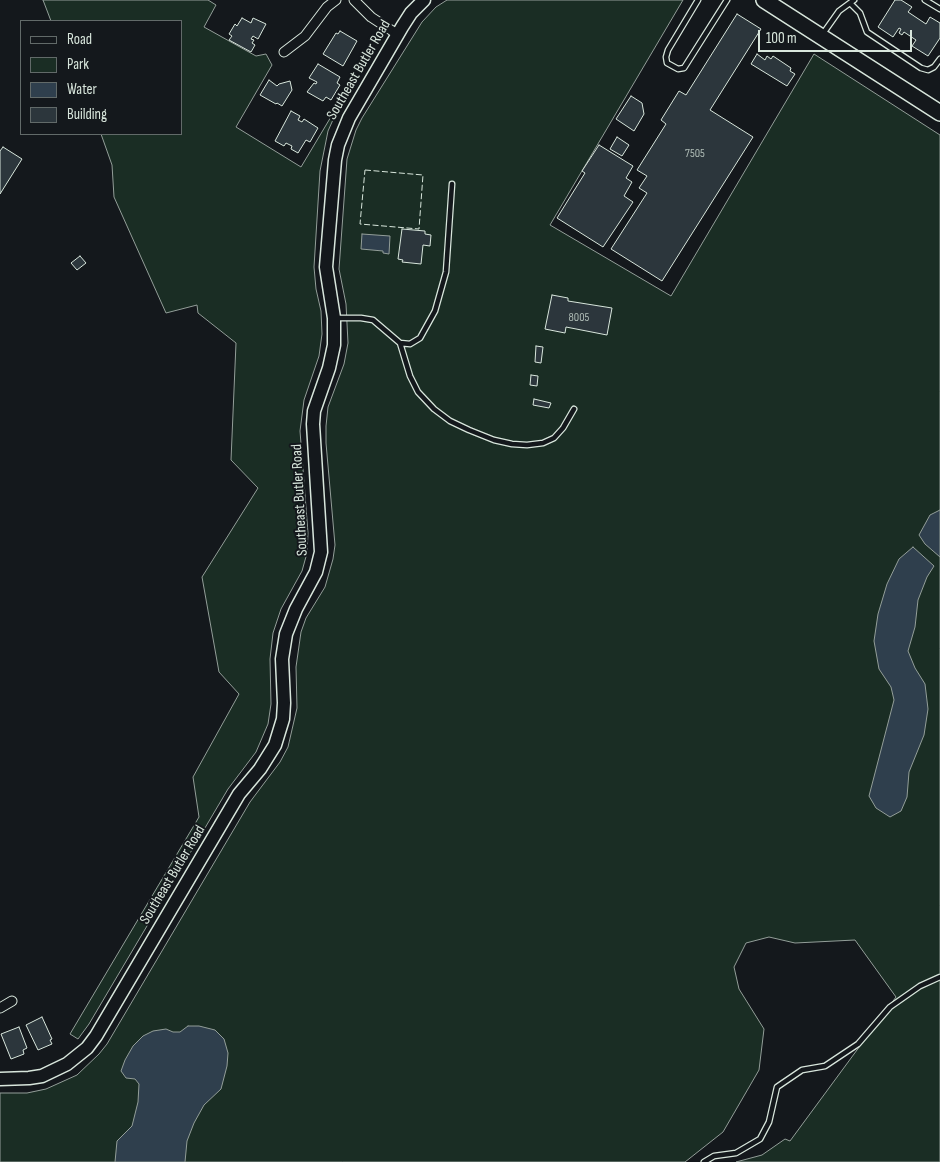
<!DOCTYPE html>
<style>
body{margin:0}
#map{position:relative;width:940px;height:1162px;overflow:hidden;background:#14181c;font-family:"Sofia Sans Condensed",sans-serif}
canvas{display:block}
.legend{position:absolute;left:20px;top:20px;width:162px;height:115px;box-sizing:border-box;background:#14181c;border:1px solid #626a69;margin:0;padding:6px 9px;list-style:none;font-size:15px;color:#d8e6dc}
.legend li{display:flex;align-items:center;gap:10px;height:25px}
.legend b{width:25px;border:1px solid #626a69}
.scale{position:absolute;left:758px;top:30px;width:154px;height:22px;box-sizing:border-box;border:2px solid #d8e6dc;border-top:0;padding-left:6px;font-size:15px;line-height:18px;white-space:nowrap;color:#d8e6dc;-webkit-text-stroke:4px #14181c;paint-order:stroke}
</style>
<div id="map">
<canvas width="940" height="1162"></canvas>
<ul class="legend">
<li><b style="height:6px;background:#14181c"></b>Road</li>
<li><b style="height:14px;background:#1a2d24"></b>Park</li>
<li><b style="height:14px;background:#2f3f4d"></b>Water</li>
<li><b style="height:14px;background:#2c363c"></b>Building</li>
</ul>
<div class="scale">100 m</div>
</div>
<script>
const ctx = document.querySelector('canvas').getContext('2d');
ctx.lineJoin = 'round';
function fill(path, color) {
  ctx.fillStyle = color;
  ctx.fill(path, 'evenodd');
}
function toPath(rows) {
  const path = new Path2D();
  for (const r of rows) {
    path.moveTo(r[0], r[1]);
    for (let i = 2; i < r.length; i += 2) path.lineTo(r[i], r[i + 1]);
  }
  return path;
}
function trace(path, color, width, dash) {
  ctx.strokeStyle = color;
  ctx.lineWidth = width;
  ctx.lineCap = dash ? 'butt' : 'round';
  ctx.setLineDash(dash || []);
  ctx.stroke(path);
}
function drawText(font, color, halo, rows, align = 'center') {
  ctx.font = font + ' "Sofia Sans Condensed",sans-serif';
  ctx.lineWidth = 4;
  ctx.setLineDash([]);
  ctx.textBaseline = 'middle';
  ctx.strokeStyle = halo;
  ctx.fillStyle = color;
  for (const [text, x, y, turn = 0] of rows) {
    ctx.save();
    ctx.translate(x, y);
    ctx.rotate((+turn || 0) * Math.PI / 180);
    ctx.textAlign = isNaN(turn) ? turn : align;
    if (halo) ctx.strokeText(text, 0, 0);
    ctx.fillText(text, 0, 0);
    ctx.restore();
  }
}
const green = toPath([
 [43,0,208,0,216,5,204,27,256,56,266,54,272,65,236,127,301,167,344,95,328,131,320,171,314,267,316,289,321,311,322,334,319,356,304,400,300,431,308,533,307,553,302,571,281,609,273,633,270,659,271,704,268,724,256,752,228,789,89,1024,78,1039,70,1034,199,817,193,777,239,694,219,672,202,577,258,488,231,460,236,343,198,313,197,305,166,313,114,197,112,165,101,134,181,134,181,21,51,21,43,0],
 [447,0,683,0,550,225,671,296,814,54,940,135,940,1162,736,1162,762,1155,785,1139,790,1141,896,997,855,940,795,943,769,937,746,943,734,967,739,989,764,1029,759,1070,723,1132,685,1162,0,1162,0,1093,27,1093,46,1089,77,1075,99,1054,107,1044,250,802,280,762,288,747,297,708,296,667,301,632,306,618,325,587,333,559,335,545,326,443,326,426,328,407,344,364,348,343,346,304,339,269,347,159,356,130,362,118,422,22,436,7,447,0]
]);
fill(green, '#1a2d24');
trace(green, '#939e99', 1);
const water = toPath([
 [362,234,390,236,389,254,383,253,383,251,361,249,362,234],
 [940,510,940,557,925,544,919,535,930,515,940,510],
 [913,547,934,566,927,577,918,600,915,627,908,651,915,668,925,684,928,709,924,735,909,772,907,797,901,811,890,817,876,808,869,796,894,700,891,687,879,669,874,641,878,614,887,584,899,559,913,547],
 [188,1026,199,1026,215,1030,224,1039,228,1053,227,1066,221,1089,204,1105,194,1123,187,1141,185,1162,115,1162,117,1141,132,1126,138,1102,139,1084,135,1079,126,1078,121,1071,125,1060,133,1046,143,1036,153,1031,166,1029,173,1032,180,1032,188,1026]
]);
fill(water, '#2f3f4d');
trace(water, '#939e99', 1);
const building = toPath([
 [895,0,901,0,912,7,908,12,926,24,930,17,940,23,940,38,928,56,912,46,916,40,904,32,902,35,899,33,901,29,899,28,893,37,878,27,895,0],
 [737,14,761,29,710,110,753,137,662,281,611,249,647,193,639,188,647,176,637,170,666,124,661,120,679,91,686,95,737,14],
 [242,18,251,23,253,18,266,24,258,39,253,36,251,39,254,40,252,43,255,45,251,52,229,40,232,36,229,34,235,24,237,26,242,18],
 [340,31,357,41,343,66,323,54,336,33,338,34,340,31],
 [757,54,765,60,767,56,771,59,773,56,791,68,790,71,795,74,787,86,751,64,757,54],
 [318,64,340,77,337,83,340,85,331,100,326,97,323,101,307,92,314,83,316,84,317,82,309,78,318,64],
 [269,80,277,86,279,84,290,81,292,90,282,106,277,103,276,104,260,95,269,80],
 [631,96,642,103,644,114,634,131,616,119,631,96],
 [291,111,300,116,298,120,302,122,304,119,318,128,310,142,306,140,298,153,291,149,292,146,286,143,284,146,275,141,291,111],
 [617,137,629,145,622,156,610,149,617,137],
 [599,145,633,166,626,178,632,182,624,196,633,202,603,247,557,218,585,173,582,171,599,145],
 [3,147,22,159,0,194,0,151,3,147],
 [402,229,425,231,425,234,431,235,430,246,423,245,421,264,402,262,403,260,398,259,402,229],
 [80,256,86,263,77,270,71,263,80,256],
 [552,295,568,298,568,301,612,308,607,335,566,327,565,333,545,329,552,295],
 [536,346,543,347,541,363,535,362,536,346],
 [531,375,538,376,537,386,530,385,531,375],
 [534,399,551,403,549,408,533,405,534,399],
 [42,1017,52,1039,50,1040,52,1044,38,1050,26,1025,42,1017],
 [19,1027,27,1048,23,1050,24,1054,11,1059,1,1034,19,1027]
]);
fill(building, '#2c363c');
trace(building, '#d8e6dc', 1);
const service = toPath([
 [698,0,668,50,666,57,667,63,678,69,684,68,727,0],
 [925,0,940,9],
 [850,3,860,13,867,32,921,68,928,70,934,67,940,59],
 [822,35,839,11,854,0],
 [336,318,361,318,373,320,400,343,410,344,420,338,435,311,446,272,452,184],
 [400,343,410,376,418,392,434,409,450,421,469,430,494,440,512,444,527,445,543,443,554,438,563,428,574,409],
 [704,1162,714,1156,736,1153,760,1139,769,1122,777,1087,802,1070,825,1066,858,1044,890,1007,920,986,940,977]
]);
const minor = toPath([
 [354,0,371,17,397,34],
 [284,52,305,36,327,7,336,0],
 [0,1008,12,1001]
]);
const secondary = toPath([
 [0,1079,29,1078,42,1076,67,1064,87,1048,96,1036,239,794,260,769,275,745,283,719,284,703,282,659,286,634,296,609,316,572,321,552,313,424,314,411,329,368,334,345,334,318,326,267,335,160,338,145,349,118,402,27,411,13,424,0]
]);
const primary = toPath([
 [764,0,940,113]
]);
trace(service, '#d8e6dc', 7);
trace(minor, '#d8e6dc', 11);
trace(secondary, '#d8e6dc', 15);
trace(primary, '#d8e6dc', 18);
trace(service, '#14181c', 4.5);
trace(minor, '#14181c', 9);
trace(secondary, '#14181c', 12);
trace(primary, '#14181c', 15);
trace(toPath([
 [365,170,423,175,419,229,360,224,365,170]
]), '#d8e6dc', 1, [6, 2.5]);
drawText('12px', '#adbab4', null, [
 ["7505",695,154],
 ["8005",579,318]
]);
drawText('15px', '#d8e6dc', '#14181c', [
 ["Southeast Butler Road",359,70,-60],
 ["Southeast Butler Road",300,500,-93],
 ["Southeast Butler Road",173,875,-59]
]);
</script>
